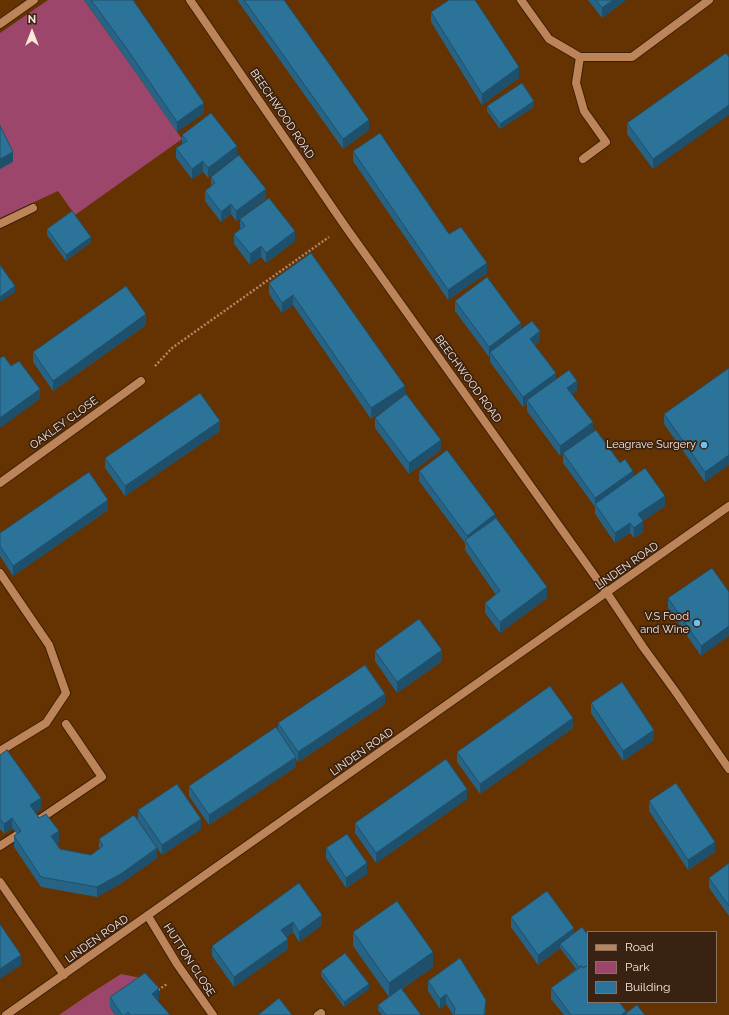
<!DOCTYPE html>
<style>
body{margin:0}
#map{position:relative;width:729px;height:1015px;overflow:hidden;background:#653202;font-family:Raleway,sans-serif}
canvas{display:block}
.legend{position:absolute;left:587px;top:931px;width:130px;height:72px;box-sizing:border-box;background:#392211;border:1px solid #877161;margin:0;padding:5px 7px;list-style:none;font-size:12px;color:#fbe7da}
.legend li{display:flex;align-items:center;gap:8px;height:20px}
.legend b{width:20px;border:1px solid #877161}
.north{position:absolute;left:12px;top:12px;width:40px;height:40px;-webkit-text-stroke:3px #392211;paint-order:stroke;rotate:0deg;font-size:11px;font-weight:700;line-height:16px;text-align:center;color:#fbe7da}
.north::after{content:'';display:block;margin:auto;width:14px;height:18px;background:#fbe7da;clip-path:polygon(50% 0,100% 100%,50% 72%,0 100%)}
</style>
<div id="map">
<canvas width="729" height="1015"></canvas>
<ul class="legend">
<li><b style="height:5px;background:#bd8359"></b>Road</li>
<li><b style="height:11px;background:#9b466a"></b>Park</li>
<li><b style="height:11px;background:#2c7399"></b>Building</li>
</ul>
<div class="north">N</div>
</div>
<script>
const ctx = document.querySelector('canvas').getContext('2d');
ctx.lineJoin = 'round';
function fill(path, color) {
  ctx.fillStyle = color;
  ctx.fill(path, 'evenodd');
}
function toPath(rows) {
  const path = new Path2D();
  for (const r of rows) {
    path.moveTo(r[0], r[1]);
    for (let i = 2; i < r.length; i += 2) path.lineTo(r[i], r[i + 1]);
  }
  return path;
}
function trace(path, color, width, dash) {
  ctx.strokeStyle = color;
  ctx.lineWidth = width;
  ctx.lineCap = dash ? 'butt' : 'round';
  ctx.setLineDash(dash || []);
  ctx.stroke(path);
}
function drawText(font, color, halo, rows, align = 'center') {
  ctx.font = font + ' Raleway,sans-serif';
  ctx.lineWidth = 3.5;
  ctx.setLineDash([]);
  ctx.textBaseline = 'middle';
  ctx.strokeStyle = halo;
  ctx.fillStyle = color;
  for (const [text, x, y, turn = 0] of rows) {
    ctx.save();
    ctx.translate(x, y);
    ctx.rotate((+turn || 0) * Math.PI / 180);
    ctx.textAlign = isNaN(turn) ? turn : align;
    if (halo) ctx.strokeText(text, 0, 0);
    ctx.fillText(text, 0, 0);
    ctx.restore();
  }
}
fill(toPath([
 [48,0,84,0,127,60,182,139,75,215,58,191,0,218,0,33],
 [121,974,146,979,159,987,152,991,110,1007,115,1015,59,1015,91,993]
]), '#9b466a');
const service = toPath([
 [0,24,34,0],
 [580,57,576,83,584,111,606,142,583,159],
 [0,224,33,208],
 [0,573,49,645,66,693,46,723,0,751],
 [37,821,102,777,66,724],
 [0,846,17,835],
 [318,1015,321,1013]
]);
const minor = toPath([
 [190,0,345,226,607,593,643,647,675,691,729,769],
 [521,0,549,39,580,57,632,57,709,0],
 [0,483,141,381],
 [0,882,64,975],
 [148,916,177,964,213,1015],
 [6,1015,729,506]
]);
trace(service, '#3c200a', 10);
trace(minor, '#3c200a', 10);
trace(toPath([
 [155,366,172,348,329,237],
 [158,990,167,984]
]), '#ad896a', 2.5, [2, 2]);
trace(service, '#bd8359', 8);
trace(minor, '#bd8359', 8);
fill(toPath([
 [84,0,133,0,204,113,177,132,127,60],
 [237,0,284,0,369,130,343,149],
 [588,0,626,0,602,18],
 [431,12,519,78,482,105,431,22],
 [729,57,653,169,627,134,627,123],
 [487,106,534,107,500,129,487,111],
 [182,135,237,156,208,178,203,172,192,179,176,158,176,148,182,144],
 [353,151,449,234,487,273,448,300,353,161],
 [211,177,266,199,236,221,231,214,221,222,205,201,205,191,211,186],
 [240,219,295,241,266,263,261,257,250,265,234,244,234,234,240,229],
 [47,229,91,242,66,261,47,235],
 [311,253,441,450,409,474,375,428,375,418,394,403,371,419,293,305,282,313,269,294,269,283],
 [455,301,521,328,540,341,535,345,556,380,577,391,572,394,593,432,620,463,665,506,643,521,643,532,634,538,630,533,615,543,595,514,595,507,563,463,563,454,560,456,527,411,527,404,523,407,490,362,490,356,489,357,455,311],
 [146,325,53,391,33,362,33,352],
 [729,368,705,482,664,424,664,414],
 [220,431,125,496,105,468,105,458],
 [419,471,495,519,547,598,500,633,485,613,485,603,496,595,465,550,465,543,419,481],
 [108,510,13,576,0,556,0,533],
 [729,592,701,656,668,608,668,598],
 [375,651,442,661,397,693,375,661],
 [591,703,654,740,623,761,591,713],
 [385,704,298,762,296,759,296,767,209,825,189,796,189,786,278,731,278,723],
 [573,728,480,794,457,762,457,752],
 [0,755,41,809,35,812,59,842,56,843,60,849,91,855,99,849,99,839,157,858,122,883,97,897,41,887,14,847,14,836,17,834,12,828,4,834,0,829],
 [467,799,376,863,355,833,355,823],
 [649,801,715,852,688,870,649,811],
 [138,810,201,829,162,855,138,820],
 [326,848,367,874,346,888,326,858],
 [729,863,729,916,709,888,709,878],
 [299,883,322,925,299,942,293,932,286,937,288,949,234,987,212,956,212,946],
 [511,917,574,933,588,1002,626,1013,645,1015,564,1015,551,999,551,988,576,969,560,948,538,965,511,927],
 [353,932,433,967,402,989,421,1015,382,1015,378,1010,378,1005,389,997,353,946],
 [321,971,369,989,344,1007,321,976],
 [428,981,486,1010,485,1015,453,1015,446,1004,440,1009,428,991],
 [110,997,159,999,157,1000,170,1015,115,1015,110,1007]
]), '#266384');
fill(toPath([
 [613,0,626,0,602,18,602,8],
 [519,67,519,78,482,105,482,94],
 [534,101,534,107,500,129,500,124],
 [204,103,204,113,177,132,177,122],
 [729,105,729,115,653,169,653,159],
 [369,120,369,130,343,149,343,139],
 [237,146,237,156,208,178,208,168],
 [13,152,13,162,0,169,0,159],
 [203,161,203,172,192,179,192,169],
 [266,189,266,199,236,221,236,211],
 [231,204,231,214,221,222,221,212],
 [295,231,295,241,266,263,266,253],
 [91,237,91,242,66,261,66,255],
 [261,246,261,257,250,265,250,254],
 [487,263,487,273,448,300,448,290],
 [15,286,15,292,0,302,0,297],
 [293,295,293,305,282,313,282,303],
 [146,314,146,325,53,391,53,381],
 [521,323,521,333,490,352,490,356,489,357,489,347],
 [540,331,540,341,530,349,530,339],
 [556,373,556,384,527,400,527,404,523,407,523,397],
 [577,381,577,391,567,398,567,388],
 [405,386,405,396,371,419,371,408],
 [40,389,40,399,0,428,0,418],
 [220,421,220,431,125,496,125,486],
 [593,422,593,432,560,456,560,446],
 [441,440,441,450,409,474,409,463],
 [729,455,729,465,705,482,705,472],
 [633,471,633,481,595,504,595,498],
 [665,496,665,506,638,524,638,514],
 [108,500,108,510,13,576,13,566],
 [495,514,495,524,467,543,467,536],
 [643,521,643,532,634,538,634,528],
 [630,523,630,533,615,543,615,533],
 [547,587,547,598,500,633,500,622],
 [729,626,729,636,701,656,701,646],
 [442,650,442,661,397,693,397,682],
 [385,694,385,704,298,762,298,752],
 [573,718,573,728,480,794,480,784],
 [654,730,654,740,623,761,623,751],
 [296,757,296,767,209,825,209,815],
 [467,789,467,799,376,863,376,853],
 [41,798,41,809,30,816,30,805],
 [12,818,12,828,4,834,4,824],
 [201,819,201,829,162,855,162,845],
 [59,831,59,842,51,847,51,836],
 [715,842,715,852,688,870,688,860],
 [157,848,157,858,122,883,97,897,97,887],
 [367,863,367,874,346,888,346,878],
 [322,915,322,925,299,942,299,932],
 [293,922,293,932,281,940,281,930],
 [574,928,574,938,560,944,560,948,538,965,538,955],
 [288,939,288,949,234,987,234,977],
 [433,952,433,967,389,998,389,983],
 [21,955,21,965,0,979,0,969],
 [369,984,369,989,344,1007,344,1002],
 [159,988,159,999,152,1004,152,994],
 [446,994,446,1004,440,1009,440,999],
 [486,1000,486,1010,485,1015,484,1015],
 [626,1011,626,1015,621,1015]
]), '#1f506b');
const building = toPath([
 [91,0,133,0,204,103,177,122,127,49,91,0],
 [244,0,284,0,369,120,343,139,244,0],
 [449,0,475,0,519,67,482,94,431,12,449,0],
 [596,0,613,0,602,8,596,0],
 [726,53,729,57,729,105,653,159,627,123,726,53],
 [522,83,534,101,500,124,487,106,522,83],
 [211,113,237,146,208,168,203,161,192,169,176,148,187,141,182,135,211,113],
 [0,126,13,152,0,159,0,126],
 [380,133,449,234,461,227,487,263,448,290,353,151,380,133],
 [239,155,266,189,236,211,231,204,221,212,205,191,215,183,211,177,239,155],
 [269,198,295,231,266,253,261,246,250,254,234,234,245,226,240,219,269,198],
 [72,211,91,237,66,255,47,229,72,211],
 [311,253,405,386,371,408,293,295,282,303,269,283,311,253],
 [0,265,15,286,0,297,0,265],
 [487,277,521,323,489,347,455,301,487,277],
 [126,286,146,314,53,381,33,352,126,286],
 [532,321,540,331,530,339,556,373,523,397,490,352,532,321],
 [4,356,11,366,19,361,40,389,0,418,0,358,4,356],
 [729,368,729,455,705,472,664,414,729,368],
 [569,370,577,381,567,388,593,422,560,446,527,400,569,370],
 [200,393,220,421,125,486,105,458,200,393],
 [406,394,441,440,409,463,375,418,406,394],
 [596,430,620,463,625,459,633,471,595,498,563,453,596,430],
 [447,450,495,514,467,536,419,471,447,450],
 [645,468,665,496,638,514,643,521,634,528,630,523,615,533,595,504,645,468],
 [89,472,108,500,13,566,0,546,0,533,89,472],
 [496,518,547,587,500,622,485,603,500,591,465,540,496,518],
 [712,568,729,592,729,626,701,646,668,598,712,568],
 [419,619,442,650,397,682,375,651,419,619],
 [365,665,385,694,298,752,278,723,365,665],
 [622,682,654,730,623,751,591,703,622,682],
 [550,686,573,718,480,784,457,752,550,686],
 [276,727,296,757,209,815,189,786,276,727],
 [7,750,41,798,30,805,39,818,46,814,59,831,51,836,60,849,91,855,103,846,99,839,134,815,157,848,122,873,97,887,41,877,14,836,21,831,12,818,4,824,0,819,0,755,7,750],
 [446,759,467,789,376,853,355,823,446,759],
 [676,783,715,842,688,860,649,801,676,783],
 [177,784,201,819,162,845,138,810,177,784],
 [347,834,367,863,346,878,326,848,347,834],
 [729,863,729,906,709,878,729,863],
 [299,883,322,915,299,932,293,922,281,930,288,939,234,977,212,946,299,883],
 [547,891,574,928,538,955,511,917,547,891],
 [397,901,433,952,389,983,353,932,397,901],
 [0,924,21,955,0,969,0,924],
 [582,927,588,935,588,965,583,968,582,966,579,967,560,944,582,927],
 [345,953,369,984,344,1002,321,971,345,953],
 [460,958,486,1000,484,1015,454,1015,455,1008,446,994,440,999,428,981,460,958],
 [588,965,588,1002,619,1002,626,1011,621,1015,571,1015,551,988,582,966,583,968,588,965],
 [145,973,159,988,152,994,170,1015,130,1015,128,1012,125,1015,122,1015,110,997,145,973],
 [401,988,421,1015,386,1015,378,1005,401,988],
 [279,998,292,1015,258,1015,279,998],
 [637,1005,645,1015,626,1015,626,1013,637,1005]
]);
fill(building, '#2c7399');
trace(building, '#1f506b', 1);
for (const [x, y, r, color] of [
 [704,445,4,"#6ec2f3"],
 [697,623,4,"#6ec2f3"]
]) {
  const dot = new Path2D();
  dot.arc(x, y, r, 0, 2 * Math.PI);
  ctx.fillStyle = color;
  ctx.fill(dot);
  trace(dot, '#392211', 1.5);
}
drawText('11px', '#fbe7da', '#392211', [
 ["BEECHWOOD ROAD",282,114,56],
 ["BEECHWOOD ROAD",468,379,54],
 ["OAKLEY CLOSE",64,423,-36],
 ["LINDEN ROAD",627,566,-35],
 ["LINDEN ROAD",362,752,-35],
 ["LINDEN ROAD",97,939,-35],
 ["HUTTON CLOSE",189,960,57]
]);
drawText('11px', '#fbe7da', '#392211', [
 ["Leagrave Surgery",696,445],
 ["V.S Food",689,617],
 ["and Wine",689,630]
], 'right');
</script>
